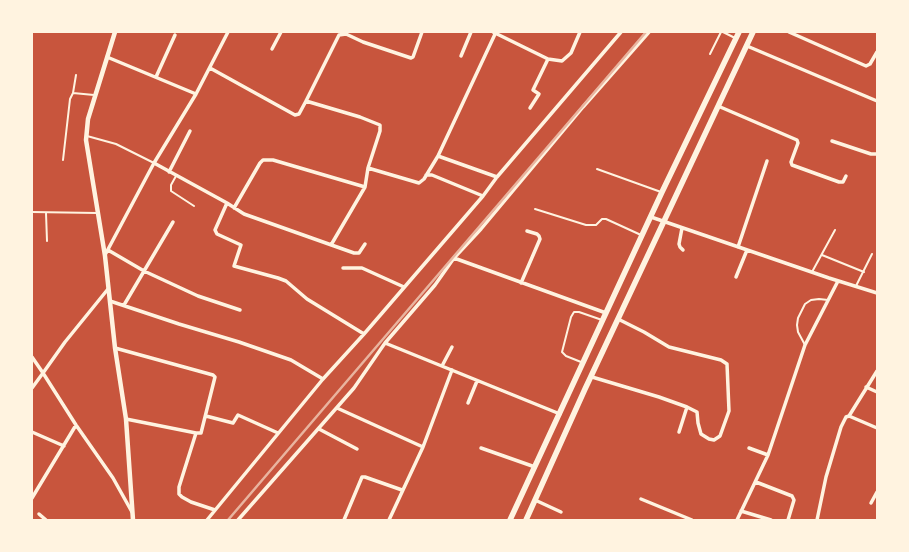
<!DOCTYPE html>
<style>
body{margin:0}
#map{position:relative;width:909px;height:552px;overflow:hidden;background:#c8553d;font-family:Signika,sans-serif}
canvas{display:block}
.frame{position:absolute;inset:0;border:33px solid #fff3e0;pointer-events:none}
</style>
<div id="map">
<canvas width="909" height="552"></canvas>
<div class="frame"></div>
</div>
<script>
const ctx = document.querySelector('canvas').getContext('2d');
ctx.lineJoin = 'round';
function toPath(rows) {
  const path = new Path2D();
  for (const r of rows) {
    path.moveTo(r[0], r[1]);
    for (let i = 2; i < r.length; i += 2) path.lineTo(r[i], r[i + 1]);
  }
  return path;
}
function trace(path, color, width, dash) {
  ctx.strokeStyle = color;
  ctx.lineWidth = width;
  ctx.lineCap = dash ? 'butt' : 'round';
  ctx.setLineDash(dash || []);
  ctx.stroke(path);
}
trace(toPath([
 [723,32,735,38],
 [710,54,721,32],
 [73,93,76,75],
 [87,136,116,144,154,163],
 [63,160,70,99,73,93,94,95],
 [597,169,661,192],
 [176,176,171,185,171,191,194,206],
 [535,209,586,225,596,225,602,219,606,219,641,235],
 [32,212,97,213],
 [46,213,47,241],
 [822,255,864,272],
 [812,272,835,230],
 [856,286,872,254],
 [805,345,798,332,797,325,798,318,805,304,811,300,819,299,828,300],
 [581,362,566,356,562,352,571,317,574,312,579,312,602,320]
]), '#fff3e0', 2);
trace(toPath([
 [493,32,548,59,562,61,571,53,580,32],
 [789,32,866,66,870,64,877,52],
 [747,46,877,101],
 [272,49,281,32],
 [461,56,471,32],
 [107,57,196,94],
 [210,68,295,115,299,114,306,101,360,117,380,125,380,131,368,168,365,187,331,245],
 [156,77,175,35],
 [306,101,339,35,346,34,363,42,411,58,413,57,422,32],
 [718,106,797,140,798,143,791,162,792,165,839,182,843,182,846,176],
 [530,108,539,94,533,90,548,59],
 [832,141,871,154,877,154],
 [438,156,496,32],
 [154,163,227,203,244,214,354,253,359,253,365,244],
 [368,168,419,183,424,179,438,156,497,177],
 [169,172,190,131],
 [426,175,432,175,483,196],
 [227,203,215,230,217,234,241,245,234,266,278,278,286,281,307,299,364,334],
 [234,208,260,163,263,160,273,160,365,187],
 [651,217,829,278,877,293],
 [682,228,679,244,680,247,683,250],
 [738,247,767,161],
 [108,250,144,271,198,296,240,310],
 [105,255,154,163,196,94,228,32],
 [454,258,606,313],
 [343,268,362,268,404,287],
 [736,277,747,250],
 [521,283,540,239,539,236,537,234,527,231],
 [110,301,179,324,239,342,291,360,323,379],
 [124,305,173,222],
 [385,343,560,414],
 [115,348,213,375,215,377,201,433,196,433,126,419],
 [32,357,43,373,65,342,108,289],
 [442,366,452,347],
 [592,377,659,397,687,407,697,412,698,423,701,434,709,439,714,440,720,436,729,411,727,364,721,360,669,347,644,332,618,319],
 [866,387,877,392],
 [32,388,43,373,76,425,113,478,132,512],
 [468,403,477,381],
 [337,408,423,447],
 [206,416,233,423,238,415,278,433],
 [849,416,877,428],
 [319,429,357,449],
 [32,432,64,446],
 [679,432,687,407],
 [196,433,179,487,179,494,182,497,191,502,215,510],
 [481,448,535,467],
 [749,448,768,455],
 [756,482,792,496,794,500,788,520],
 [32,498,76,425],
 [641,499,692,520],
 [535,500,561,512],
 [871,503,877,492],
 [741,511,771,520],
 [39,514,46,520],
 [207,520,323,379,364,334,483,196,497,177,621,32],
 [238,520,354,388,385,343,435,285,454,258,481,229,583,107,649,32],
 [344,520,362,477,365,477,402,490],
 [389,520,423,447,452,370],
 [737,520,768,455,805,345,838,281],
 [817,520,826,477,841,427,846,417,849,416,877,371]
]), '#fff3e0', 3.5);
trace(toPath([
 [115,32,88,119,86,140,105,256,115,348,126,419,133,520]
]), '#fff3e0', 4.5);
trace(toPath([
 [510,520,662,192,739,32],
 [526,520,585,389,753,32]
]), '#fff3e0', 5.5);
trace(toPath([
 [228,520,646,32]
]), '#e9b49f', 2.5);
</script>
